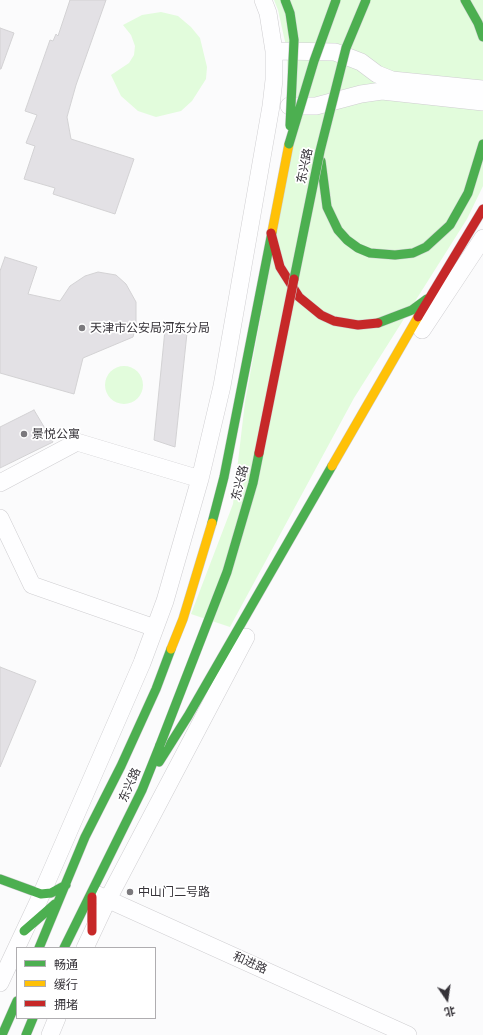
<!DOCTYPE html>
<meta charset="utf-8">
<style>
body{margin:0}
#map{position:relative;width:483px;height:1035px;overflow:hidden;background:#fbfbfc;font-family:Raleway,"Noto Sans SC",sans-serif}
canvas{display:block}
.legend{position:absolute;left:16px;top:947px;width:140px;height:72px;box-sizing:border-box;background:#fff;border:1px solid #afadb0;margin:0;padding:5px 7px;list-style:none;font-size:12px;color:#363339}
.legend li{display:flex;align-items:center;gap:8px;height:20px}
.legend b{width:20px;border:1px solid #afadb0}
.north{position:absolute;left:427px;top:979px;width:40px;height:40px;-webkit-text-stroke:3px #fff;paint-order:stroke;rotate:167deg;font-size:11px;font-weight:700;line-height:16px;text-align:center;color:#363339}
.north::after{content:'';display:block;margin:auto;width:14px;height:18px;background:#363339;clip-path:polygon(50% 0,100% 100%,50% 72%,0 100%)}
</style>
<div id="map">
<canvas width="483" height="1035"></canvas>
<ul class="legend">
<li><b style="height:5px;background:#4caf50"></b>畅通</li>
<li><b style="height:5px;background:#ffc107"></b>缓行</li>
<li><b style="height:5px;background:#c62828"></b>拥堵</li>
</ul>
<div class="north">北</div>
</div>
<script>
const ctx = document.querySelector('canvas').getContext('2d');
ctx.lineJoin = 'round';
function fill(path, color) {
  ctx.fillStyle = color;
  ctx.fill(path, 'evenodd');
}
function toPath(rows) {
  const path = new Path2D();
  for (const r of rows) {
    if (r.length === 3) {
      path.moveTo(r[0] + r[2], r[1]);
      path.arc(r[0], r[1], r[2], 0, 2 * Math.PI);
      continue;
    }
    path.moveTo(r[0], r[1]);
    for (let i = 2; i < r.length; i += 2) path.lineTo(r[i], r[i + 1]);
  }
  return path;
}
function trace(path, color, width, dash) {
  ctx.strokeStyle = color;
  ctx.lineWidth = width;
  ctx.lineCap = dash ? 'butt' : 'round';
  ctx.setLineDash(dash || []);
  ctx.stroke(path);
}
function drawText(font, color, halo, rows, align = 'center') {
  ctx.font = font + ' Raleway,"Noto Sans SC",sans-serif';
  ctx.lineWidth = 3.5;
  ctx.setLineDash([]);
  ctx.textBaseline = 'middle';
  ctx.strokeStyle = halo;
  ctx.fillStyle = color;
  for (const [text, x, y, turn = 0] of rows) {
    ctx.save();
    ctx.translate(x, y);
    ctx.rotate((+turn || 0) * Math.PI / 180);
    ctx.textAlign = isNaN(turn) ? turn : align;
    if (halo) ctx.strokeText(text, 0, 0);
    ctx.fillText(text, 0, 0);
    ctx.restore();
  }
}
fill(toPath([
 [274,0,483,0,483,186,467,219,354,398,230,627,191,614,233,504,245,402,292,147,286,46,278,10],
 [161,12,178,16,191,27,200,38,207,67,206,79,192,101,181,111,156,117,138,111,121,96,111,75,129,63,134,55,135,46,131,35,123,25,142,15],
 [124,385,19]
]), '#e2fcdc');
const building = toPath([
 [70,0,106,0,76,85,67,117,71,139,134,159,115,214,53,194,55,188,24,179,35,146,26,143,37,115,25,111,50,40,53,41,56,34,58,36,70,0],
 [0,28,14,33,1,69,0,69,0,28],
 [5,257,37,267,28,294,60,301,70,286,85,276,98,272,116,275,126,284,136,302,136,325,133,337,83,358,74,394,0,373,0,271,5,257],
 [165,330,187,333,175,447,154,440,165,330],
 [34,410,53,442,0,468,0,427,34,410],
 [0,667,36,681,0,767,0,667]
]);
fill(building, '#e3e1e5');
trace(building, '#d3d2d4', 1);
const street = toPath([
 [281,51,335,52,361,62,377,74,392,80,483,89],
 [289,106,316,106,361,94,382,91,483,102],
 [422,330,483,238],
 [0,483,77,442,200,479],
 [0,518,32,585,155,628],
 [98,895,408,1035],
 [85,948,108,899,246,637],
 [0,983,38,902,142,663,165,601,200,479,222,386,271,106,274,80,274,51,268,13,263,0],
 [50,1035,57,1018]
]);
const fast = toPath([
 [465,0,478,23,483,37],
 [321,161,327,207,338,230,347,240,358,248,370,253,395,255,413,253,426,247,450,225,468,193,483,144],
 [378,323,412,310,427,299],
 [212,523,224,477,272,232],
 [159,762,188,716,332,466],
 [0,879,41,894,51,893,66,885],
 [24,931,55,904],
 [39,948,85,837,121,766,156,689,171,649],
 [64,948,142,790,160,745],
 [2,1035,17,1001],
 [26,1035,33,1018]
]);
const slow = toPath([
 [272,232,289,144],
 [332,466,418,317],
 [171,649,183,619,212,523]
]);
const jam = toPath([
 [271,233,280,267,299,297,321,315,334,321,358,325,378,323],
 [418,317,483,209],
 [92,897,92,931]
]);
trace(street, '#cfced1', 18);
trace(fast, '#cfced1', 10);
trace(slow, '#cfced1', 10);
trace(jam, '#cfced1', 10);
trace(street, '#fefeff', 17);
trace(fast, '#4caf50', 9);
trace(slow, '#ffc107', 9);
trace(jam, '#c62828', 9);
const fastBridge = toPath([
 [285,0,290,13,294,40,290,126],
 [289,144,314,61,336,0],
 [294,279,320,151,346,48,366,0],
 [160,745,227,572,253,483,259,453]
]);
const jamBridge = toPath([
 [259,453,294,279]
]);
trace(fastBridge, '#cfced1', 10, []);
trace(jamBridge, '#cfced1', 10, []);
trace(fastBridge, '#4caf50', 9);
trace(jamBridge, '#c62828', 9);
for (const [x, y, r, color] of [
 [82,328,4,"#7b797d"],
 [24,434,4,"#7b797d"],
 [130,892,4,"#7b797d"]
]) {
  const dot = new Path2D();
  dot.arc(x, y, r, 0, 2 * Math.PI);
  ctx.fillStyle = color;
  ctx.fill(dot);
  trace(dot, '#fff', 1.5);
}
drawText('12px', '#363339', '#fff', [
 ["东兴路",305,166,-78],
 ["东兴路",240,483,-76],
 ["东兴路",130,785,-66],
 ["和进路",250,963,24]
]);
drawText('12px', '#363339', '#fff', [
 ["天津市公安局河东分局",90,328],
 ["景悦公寓",32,434],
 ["中山门二号路",138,892]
], 'left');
</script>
